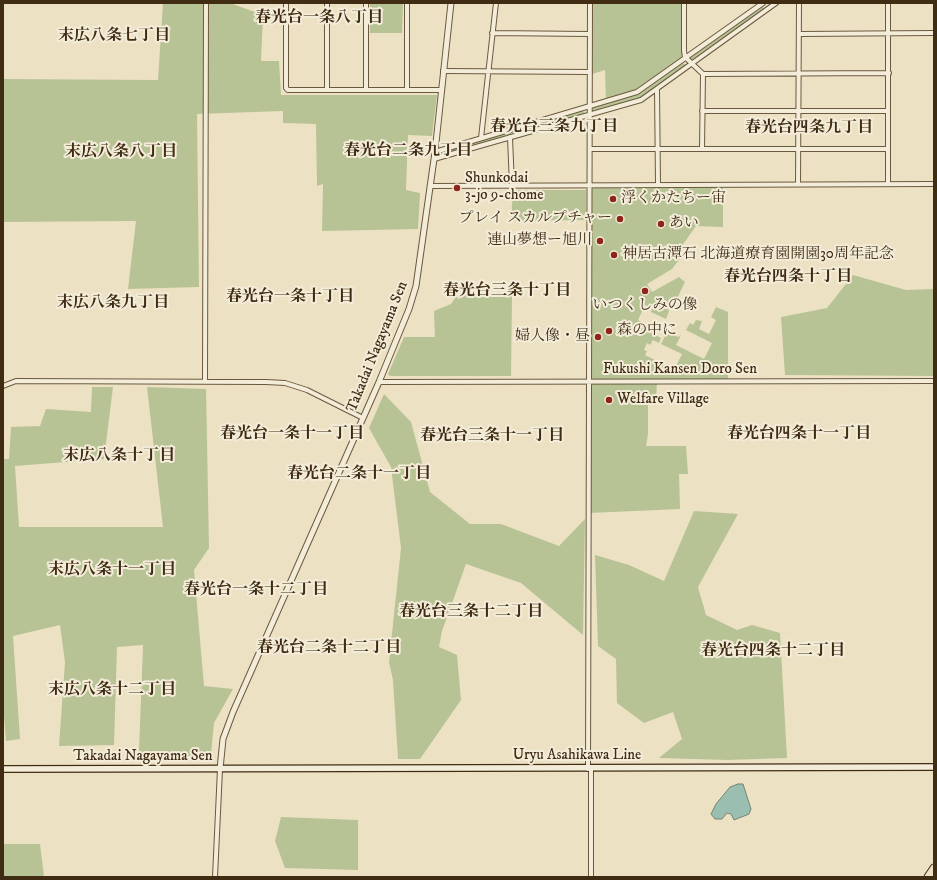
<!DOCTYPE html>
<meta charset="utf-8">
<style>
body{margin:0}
#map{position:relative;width:937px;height:880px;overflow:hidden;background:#ede1c4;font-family:"IM FELL DW Pica",serif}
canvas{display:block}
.frame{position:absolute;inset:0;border:4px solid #402c13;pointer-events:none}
</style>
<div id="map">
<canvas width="937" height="880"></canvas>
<div class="frame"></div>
</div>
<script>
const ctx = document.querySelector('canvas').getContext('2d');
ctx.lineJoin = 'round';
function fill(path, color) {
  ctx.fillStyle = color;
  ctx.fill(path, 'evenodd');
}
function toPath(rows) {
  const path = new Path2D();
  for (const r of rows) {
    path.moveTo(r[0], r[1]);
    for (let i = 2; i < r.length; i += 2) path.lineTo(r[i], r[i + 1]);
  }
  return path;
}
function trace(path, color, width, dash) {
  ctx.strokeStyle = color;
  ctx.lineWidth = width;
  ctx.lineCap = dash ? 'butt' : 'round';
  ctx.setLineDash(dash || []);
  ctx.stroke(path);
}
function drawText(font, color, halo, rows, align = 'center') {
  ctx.font = font + ' "IM FELL DW Pica","Noto Serif JP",serif';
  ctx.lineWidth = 4;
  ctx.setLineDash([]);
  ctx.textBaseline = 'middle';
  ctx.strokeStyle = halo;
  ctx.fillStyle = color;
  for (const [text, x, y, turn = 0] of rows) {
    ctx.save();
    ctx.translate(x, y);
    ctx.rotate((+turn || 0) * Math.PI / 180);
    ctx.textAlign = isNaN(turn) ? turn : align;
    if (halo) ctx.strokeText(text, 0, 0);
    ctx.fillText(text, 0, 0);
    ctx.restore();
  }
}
fill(toPath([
 [163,3,230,3,263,15,261,61,279,61,281,95,437,95,432,136,408,135,406,190,420,193,418,229,322,231,323,184,317,186,316,124,283,123,283,111,197,114,199,287,128,289,136,221,3,222,3,79,158,80],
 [370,3,403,3,402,33,370,33],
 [590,3,684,3,685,57,637,92,606,102,605,70,589,75],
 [761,6,764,8,763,10,691,60,689,57],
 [683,63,686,65,686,67,640,99,592,112,593,108,638,94],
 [583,111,585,113,584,115,437,158,438,153],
 [589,184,723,184,723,227,696,226,679,250,682,256,672,269,647,284,652,292,679,277,685,282,672,309,669,308,668,310,669,311,666,319,651,312,652,308,645,305,638,320,645,324,643,329,661,338,659,343,653,340,650,345,647,343,644,350,647,351,645,355,667,366,668,364,675,368,682,354,661,344,667,332,678,337,681,335,676,345,704,359,712,343,686,330,690,323,693,325,696,320,702,321,699,329,709,334,716,320,711,317,716,307,728,312,728,382,657,382,656,399,648,401,648,434,646,446,686,446,688,474,679,474,680,509,589,513],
 [513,190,586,190,586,220,511,221],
 [853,275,906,290,934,289,934,376,785,375,781,317,827,308],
 [493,294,512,296,511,376,390,376,388,374,404,337,435,337,434,311,451,304,457,295],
 [92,387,113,387,104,459,15,466,19,527,163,527,147,387,206,389,209,548,194,570,204,686,233,689,214,723,211,754,160,759,139,751,143,645,117,647,114,745,59,746,65,662,60,625,13,636,20,739,6,741,3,704,3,459,9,459,11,427,40,426,46,409,91,412],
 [384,394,411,422,430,492,470,524,501,524,559,546,585,519,583,635,521,583,466,564,442,631,439,647,457,655,461,700,420,759,398,759,393,680,389,662,401,548,391,467,369,428],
 [694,511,738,514,698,587,706,615,737,630,752,625,780,633,787,758,727,760,659,758,682,739,673,712,644,723,617,703,616,659,598,646,595,555,629,565,664,581],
 [281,817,358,820,358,870,285,868,275,841],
 [3,844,40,844,44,877,3,876]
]), '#b7c395');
const water = toPath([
 [738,784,743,784,751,809,749,814,734,820,731,814,727,813,722,819,715,819,711,814,716,804,730,787,738,784]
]);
fill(water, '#9abeaf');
trace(water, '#768471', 1);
const minor = toPath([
 [286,3,286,88,288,90,441,90],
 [327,3,327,90],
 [366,3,366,90],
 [407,3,407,90],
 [684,3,684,51,685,57,703,74,889,73],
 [492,33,589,34],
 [799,34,934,33],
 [443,71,589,72],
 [657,89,658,184],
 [702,111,888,111],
 [510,137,512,186],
 [481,138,496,3],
 [590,149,888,149],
 [702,149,703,74],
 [435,152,637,92,763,3],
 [434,159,641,100,776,3],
 [798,184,799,3],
 [888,184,888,3],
 [430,186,934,184],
 [205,381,206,3],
 [379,382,934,381],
 [3,386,16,381,266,382,285,383,307,390,363,418],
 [588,769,590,3],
 [215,877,220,769],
 [591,877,591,769]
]);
const tertiary = toPath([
 [220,769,223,739,233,712,379,382,409,309,416,286,435,152,451,3]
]);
const secondary = toPath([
 [3,769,934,767]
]);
const motorway = toPath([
 [928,877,934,868]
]);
trace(minor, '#6b593f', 6);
trace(tertiary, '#6b593f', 7);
trace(secondary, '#402c13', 8);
trace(motorway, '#402c13', 9);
trace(minor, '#f3ecd9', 4);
trace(tertiary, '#f3ecd9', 5);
trace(secondary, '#f3ecd9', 5.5);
trace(motorway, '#ede1c4', 7);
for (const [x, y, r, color] of [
 [457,188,4,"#8f2418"],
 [613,199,4,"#8f2418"],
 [620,219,4,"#8f2418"],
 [661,224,4,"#8f2418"],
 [600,241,4,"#8f2418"],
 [614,255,4,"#8f2418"],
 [645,291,4,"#8f2418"],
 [609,331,4,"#8f2418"],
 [598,337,4,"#8f2418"],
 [609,400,4,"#8f2418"]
]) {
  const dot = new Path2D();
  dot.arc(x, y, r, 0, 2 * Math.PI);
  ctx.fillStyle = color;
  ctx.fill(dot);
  trace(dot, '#f3ecd9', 1.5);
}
drawText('15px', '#402c13', '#f3ecd9', [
 ["Shunkodai",465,179],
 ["3-jo 9-chome",465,196],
 ["浮くかたちー宙",621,199],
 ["プレイ スカルプチャー",612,219,"right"],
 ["あい",669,224],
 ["連山夢想ー旭川",592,241,"right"],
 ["神居古潭石 北海道療育園開園30周年記念",622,255],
 ["いつくしみの像",645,306,"center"],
 ["森の中に",617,331],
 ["婦人像・昼",590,337,"right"],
 ["Welfare Village",617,400]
], 'left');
drawText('15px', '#402c13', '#f3ecd9', [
 ["Takadai Nagayama Sen",378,347,-68],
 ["Fukushi Kansen Doro Sen",680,370],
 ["Uryu Asahikawa Line",577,756],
 ["Takadai Nagayama Sen",143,757]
]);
drawText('bold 16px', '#402c13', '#f3ecd9', [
 ["春光台一条八丁目",319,19],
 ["末広八条七丁目",114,37],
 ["春光台三条九丁目",554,128],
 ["春光台四条九丁目",809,129],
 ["春光台二条九丁目",408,152],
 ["末広八条八丁目",121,153],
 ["春光台四条十丁目",788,278],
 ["春光台三条十丁目",507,292],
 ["春光台一条十丁目",290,298],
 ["末広八条九丁目",113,304],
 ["春光台一条十一丁目",292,435],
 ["春光台四条十一丁目",799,435],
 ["春光台三条十一丁目",492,437],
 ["末広八条十丁目",119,457],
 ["春光台二条十一丁目",359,475],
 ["末広八条十一丁目",112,571],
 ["春光台一条十二丁目",256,591],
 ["春光台三条十二丁目",471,613],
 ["春光台二条十二丁目",329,649],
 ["春光台四条十二丁目",773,652],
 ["末広八条十二丁目",112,691]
]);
</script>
